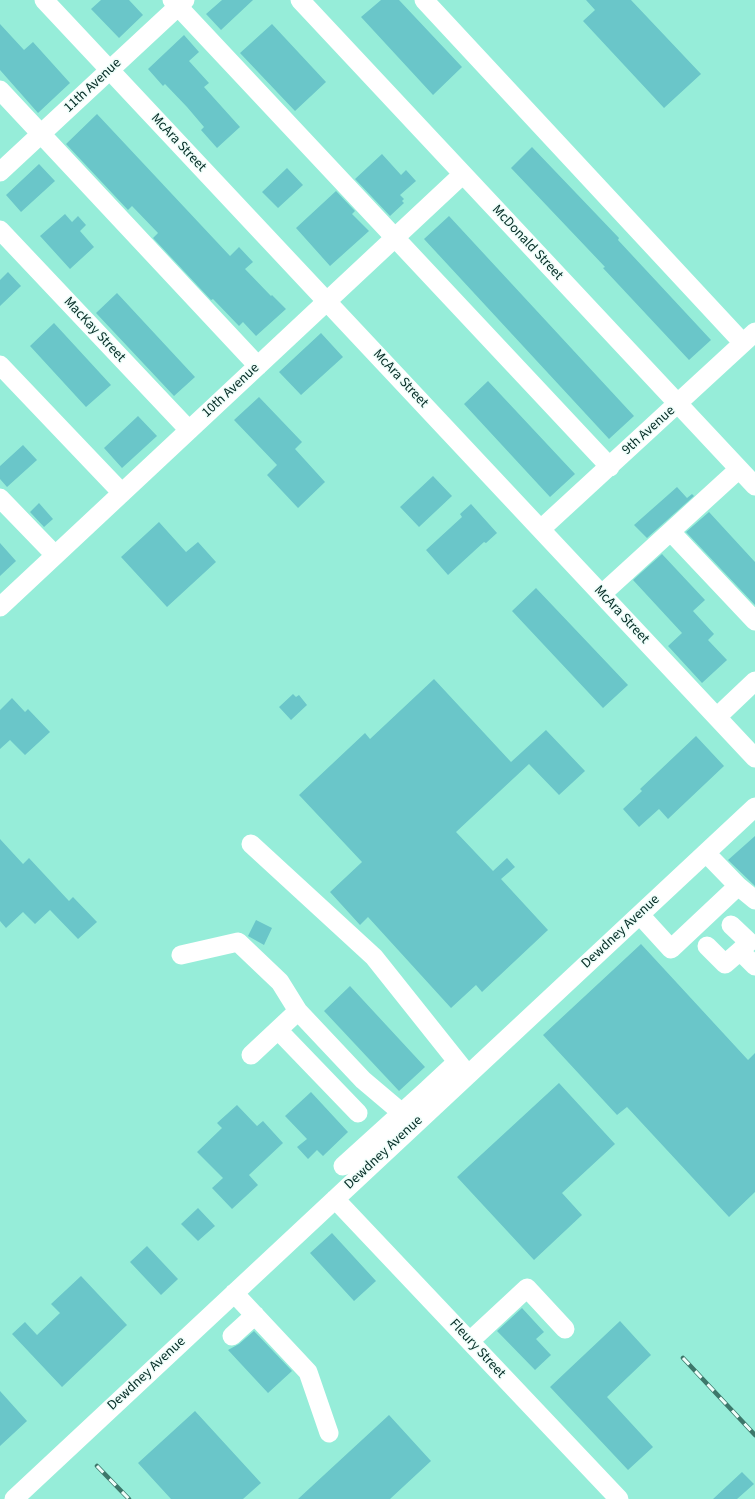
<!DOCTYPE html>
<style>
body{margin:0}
canvas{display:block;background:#96edd9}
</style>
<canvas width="755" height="1499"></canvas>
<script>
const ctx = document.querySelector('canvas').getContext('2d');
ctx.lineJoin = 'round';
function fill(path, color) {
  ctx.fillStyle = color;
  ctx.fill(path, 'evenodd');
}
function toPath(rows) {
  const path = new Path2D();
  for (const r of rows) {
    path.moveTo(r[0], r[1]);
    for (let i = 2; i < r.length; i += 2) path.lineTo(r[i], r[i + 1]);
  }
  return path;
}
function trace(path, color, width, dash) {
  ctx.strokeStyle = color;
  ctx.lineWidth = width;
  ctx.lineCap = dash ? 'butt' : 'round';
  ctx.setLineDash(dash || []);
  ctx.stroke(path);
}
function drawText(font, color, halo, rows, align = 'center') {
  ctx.font = font + ' "Source Sans 3",sans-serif';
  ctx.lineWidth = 3;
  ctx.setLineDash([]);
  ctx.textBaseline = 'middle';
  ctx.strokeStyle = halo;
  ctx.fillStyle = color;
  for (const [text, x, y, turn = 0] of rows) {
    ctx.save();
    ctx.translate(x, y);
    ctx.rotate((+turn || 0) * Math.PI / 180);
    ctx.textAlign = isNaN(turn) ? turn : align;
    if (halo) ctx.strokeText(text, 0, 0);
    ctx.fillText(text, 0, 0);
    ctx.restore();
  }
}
fill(toPath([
 [101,0,129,0,143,15,119,38,91,9],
 [222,0,253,0,221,30,206,14],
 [381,0,399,0,462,67,433,95,361,17],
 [586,0,631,0,701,74,664,108,583,21,595,10],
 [0,24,24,50,33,42,70,83,38,113,0,70],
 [272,24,326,82,295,111,240,53],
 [184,35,199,52,189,61,209,83,204,87,240,127,217,148,201,130,204,127,187,107,165,84,163,86,148,69],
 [97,114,230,256,239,247,253,262,245,269,271,296,272,295,286,309,256,336,243,322,239,326,213,299,211,300,153,238,158,233,132,206,128,210,66,144],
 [532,147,619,238,618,240,711,340,689,360,603,268,605,267,511,168],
 [382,154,401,175,406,170,416,181,400,195,404,199,402,201,404,203,390,216,355,179],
 [39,164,55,181,21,212,6,195],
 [287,168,303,185,278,208,262,192],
 [336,191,355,211,352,214,369,231,330,266,296,228],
 [65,214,72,222,78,216,86,225,80,231,94,247,70,269,40,236],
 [449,216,634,416,609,439,424,239],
 [8,272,21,286,0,306,0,280],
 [117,293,195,377,174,396,96,313],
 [54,323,111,385,86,407,30,346],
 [321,333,343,357,301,395,279,372],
 [488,381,575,474,550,497,464,404],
 [259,397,302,442,295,449,325,482,298,508,267,475,277,465,234,420],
 [138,416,157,436,122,468,104,448],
 [23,445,37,460,7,487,0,479,0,466],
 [433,476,452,496,419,527,400,507],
 [677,487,687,498,692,494,694,496,647,538,634,525],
 [39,503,53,519,44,527,30,512],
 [471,504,497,533,486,543,484,542,448,575,426,550,462,517,460,514],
 [709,512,755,562,755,605,686,532],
 [159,522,186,552,198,542,216,562,167,607,121,557],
 [0,543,16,561,0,576],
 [662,554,705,600,693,611,714,634,708,640,727,660,702,683,668,646,682,633,633,580],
 [536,588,628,685,603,708,512,611],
 [434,679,511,762,546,730,585,771,559,795,529,764,456,832,493,871,507,858,515,867,501,879,548,930,482,992,476,985,451,1008,368,917,360,925,330,892,362,862,299,795,365,733,370,739],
 [293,694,296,697,299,695,307,705,291,720,279,707],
 [12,698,25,712,28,709,50,732,25,755,10,740,0,749,0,710],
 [696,736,724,766,668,819,659,809,639,827,623,809,642,791,640,789],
 [755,836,755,886,728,860],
 [0,839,23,864,29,858,69,901,73,897,97,922,78,939,50,910,35,924,23,912,6,928,0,921],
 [256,920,272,928,264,945,248,936],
 [641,944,748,1060,755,1053,755,1192,729,1217,627,1107,617,1115,543,1035],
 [350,986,425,1067,399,1091,324,1011],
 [559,1083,615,1144,562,1193,582,1215,534,1260,457,1177],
 [311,1092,348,1132,323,1156,317,1150,308,1159,297,1147,307,1139,285,1116],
 [237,1105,257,1126,263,1121,283,1143,249,1175,258,1185,232,1209,212,1188,223,1178,197,1152,222,1128,217,1123],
 [198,1208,215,1226,198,1241,181,1224],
 [332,1233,376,1281,354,1301,310,1253],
 [147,1246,178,1279,161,1295,130,1262],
 [81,1276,127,1325,62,1387,12,1334,25,1322,37,1335,60,1313,51,1304],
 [522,1308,544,1332,536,1339,551,1355,535,1370,497,1331],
 [620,1321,651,1355,607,1397,653,1447,628,1470,550,1387],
 [254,1331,292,1371,268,1393,228,1350,239,1344],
 [0,1391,27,1421,0,1446],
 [195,1411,261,1483,243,1499,171,1499,138,1463],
 [389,1415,431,1461,390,1499,298,1499],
 [742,1472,754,1484,737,1499,713,1499]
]), '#6ac6c9');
trace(toPath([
 [44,0,755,758],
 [172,0,610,467],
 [300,0,755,486],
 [424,0,743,343],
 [0,90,258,366],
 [0,172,185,0],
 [0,230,189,430],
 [0,365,122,493],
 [0,498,55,555],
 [541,529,755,332],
 [671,532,755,621],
 [602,594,739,469],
 [0,607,463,174],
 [717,717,755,681],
 [251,844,374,957,468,1075],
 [738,886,755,900],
 [640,915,671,949,738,886,706,853],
 [707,946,725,964,740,951,749,942,731,925],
 [740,951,755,966],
 [181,955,238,942,280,982,298,1011],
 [278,1030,358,1113],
 [251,1055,298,1011,363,1080,402,1113,413,1126],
 [437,1099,428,1089,457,1062],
 [343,1166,428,1089],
 [335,1199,619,1499],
 [234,1293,308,1372,329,1433],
 [232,1336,255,1315],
 [470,1341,527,1288,565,1329],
 [14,1499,755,807]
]), '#fff', 19);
const rail = toPath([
 [683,1358,755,1435],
 [97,1466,129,1499]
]);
trace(rail, '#3d776a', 4.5);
trace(rail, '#eefefa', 3, [9]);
drawText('14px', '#042b24', '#eefefa', [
 ["11th Avenue",93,86,-43],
 ["McAra Street",178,143,47],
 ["McDonald Street",527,243,47],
 ["MacKay Street",94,330,47],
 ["McAra Street",400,379,47],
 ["10th Avenue",231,391,-43],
 ["9th Avenue",649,431,-42],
 ["McAra Street",621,615,47],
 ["Dewdney Avenue",621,932,-43],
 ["Dewdney Avenue",384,1153,-43],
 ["Fleury Street",477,1349,47],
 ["Dewdney Avenue",147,1374,-43]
]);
</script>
